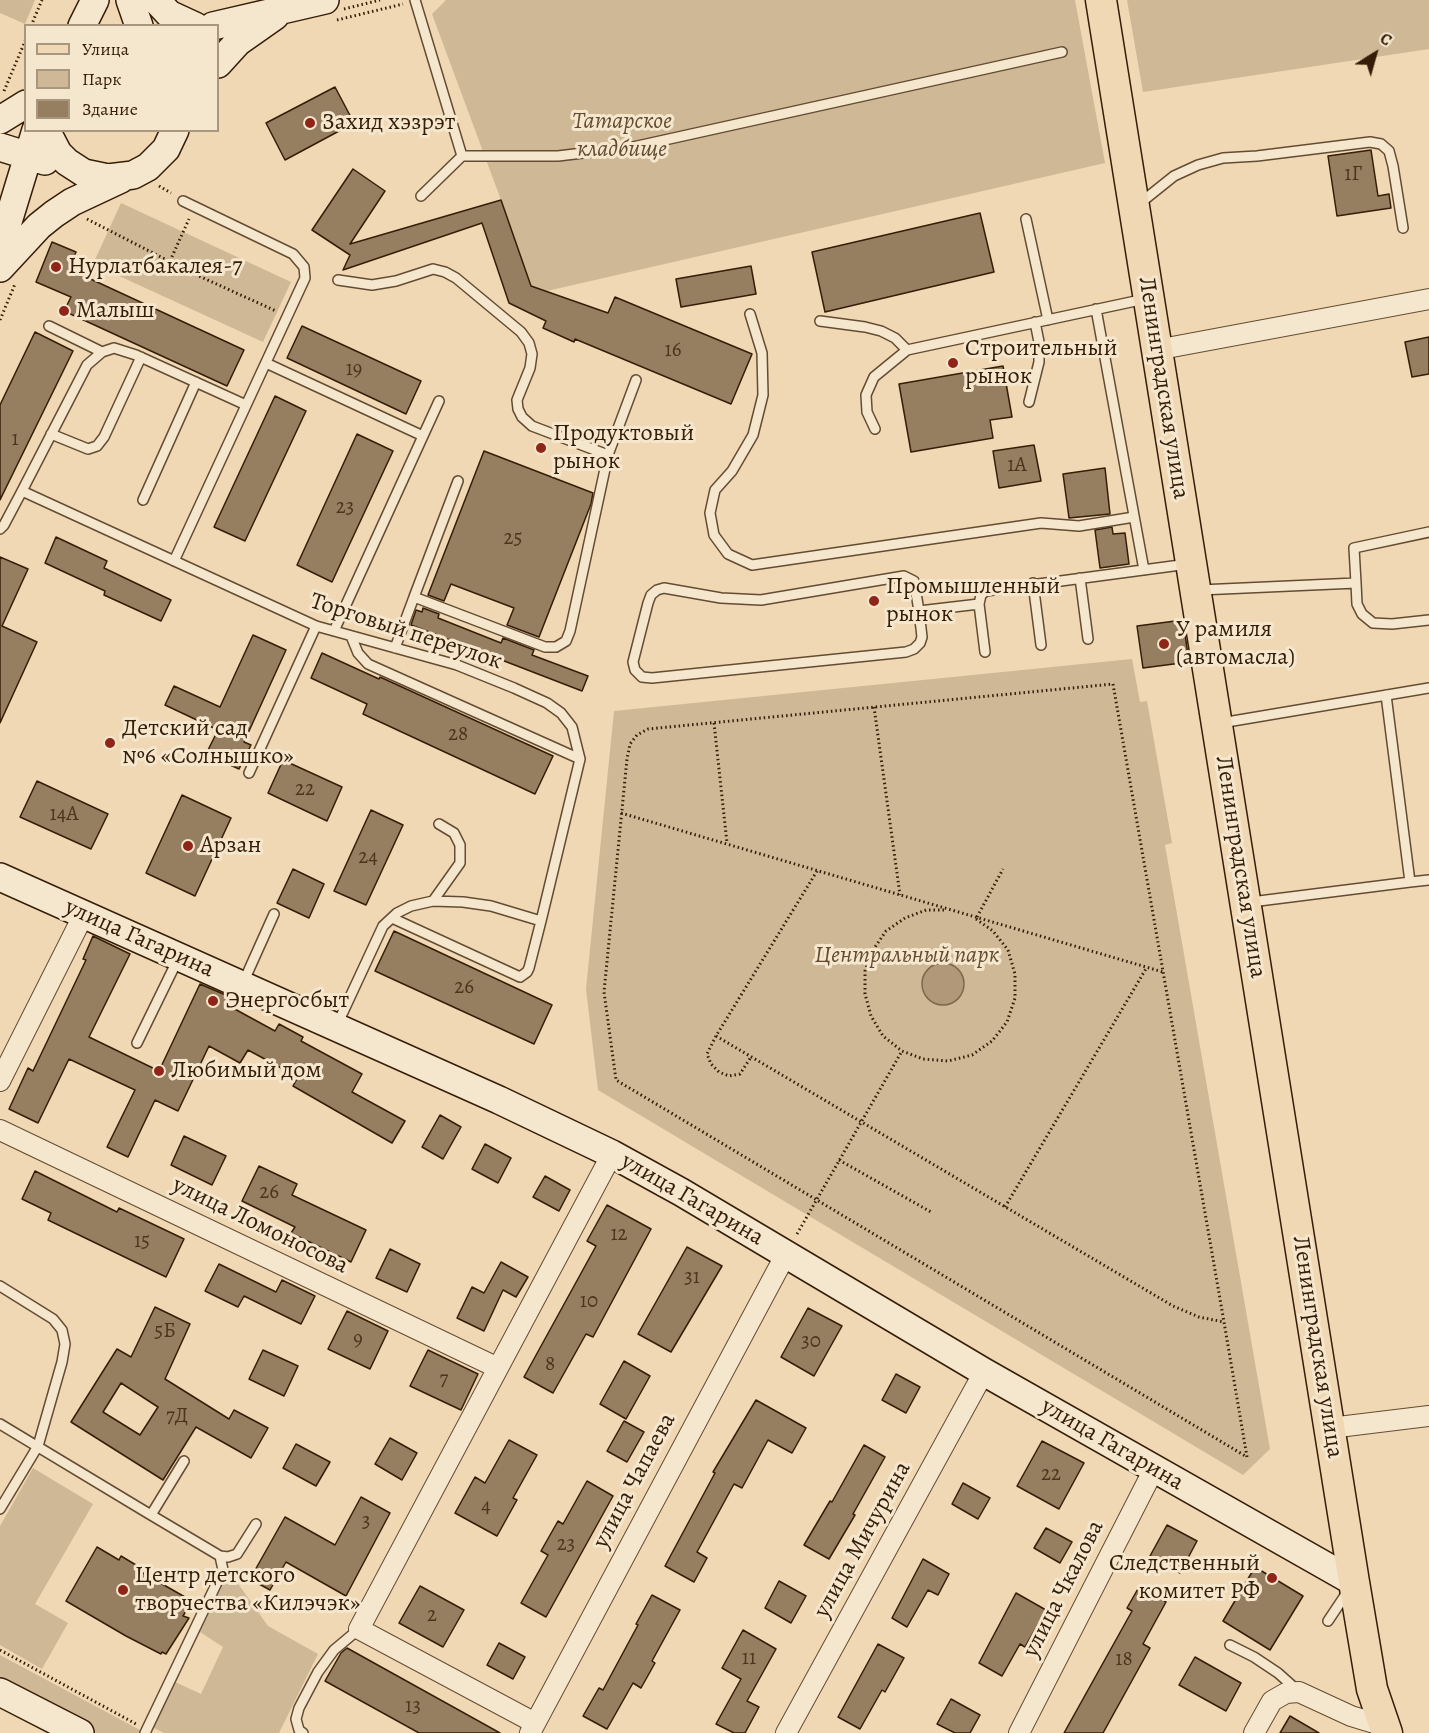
<!DOCTYPE html>
<html>
<head>
<meta charset="utf-8">
<style>
	body { margin:0 }
	#map { position:relative; width:1429px; height:1733px; overflow:hidden; background:#efd8b3; font-family:Alegreya,serif }
	canvas { display:block }
	.legend { position:absolute; left:24px; top:24px; width:195px; height:108px; box-sizing:border-box; background:#f5e6ce; border:2px solid #a8967e; margin:0; padding:8px 10px; list-style:none; font-size:18px; color:#351d07 }
	.legend li { display:flex; align-items:center; gap:12px; height:30px }
	.legend b { width:30px; border:2px solid #a8967e }
	.north { position:absolute; left:1345px; top:24px; width:60px; height:60px; -webkit-text-stroke:4px #f5e6ce; paint-order:stroke; rotate:37deg; font-size:16px; font-weight:700; line-height:24px; text-align:center; color:#351d07 }
	.north::after { content:''; display:block; margin:auto; width:21px; height:27px; background:#351d07; clip-path:polygon(50% 0,100% 100%,50% 72%,0 100%) }
</style>
</head>
<body>
<div id="map">
<canvas width="1429" height="1733"></canvas>
<ul class="legend">
<li><b style="height:8px;background:#efd8b3"></b>Улица</li>
<li><b style="height:16px;background:#cfb896"></b>Парк</li>
<li><b style="height:16px;background:#967e60"></b>Здание</li>
</ul>
<div class="north">С</div>
</div>
<script>
const ctx = document.querySelector('canvas').getContext('2d');
ctx.lineJoin = 'round';
function fillPath(path, color) { ctx.fillStyle = color; ctx.fill(path, 'evenodd'); }
const toPath = rows => new Path2D(rows.map(r => 'M' + r).join(''));
function strokePath(path, color, width, dash) { ctx.strokeStyle = color; ctx.lineWidth = width; ctx.lineCap = dash ? 'butt' : 'round'; ctx.setLineDash(dash || []); ctx.stroke(path); }
function drawText(font, color, halo, rows, align = 'center') {
  ctx.font = font + ' Alegreya,serif'; ctx.lineWidth = 6; ctx.setLineDash([]); ctx.textBaseline = 'middle'; ctx.strokeStyle = halo; ctx.fillStyle = color; for (const [text, x, y, turn = 0] of rows) {
    ctx.save(); ctx.translate(x, y); ctx.rotate((+turn || 0) * Math.PI / 180); ctx.textAlign = isNaN(turn) ? turn : align; if (halo) ctx.strokeText(text, 0, 0); ctx.fillText(text, 0, 0); ctx.restore();
  }
}
fillPath(toPath([
	[0,0,35,0,25,24,0,13],
	[446,0,1075,0,1105,163,547,291,531,286,501,200,432,14],
	[1127,0,1429,0,1429,49,1143,92],
	[121,203,291,282,263,342,93,264],
	[1132,659,1140,702,1147,701,1172,843,1165,845,1270,1449,1243,1475,598,1090,586,989,614,711],
	[33,1468,93,1504,35,1604,68,1623,42,1669,0,1645,0,1526],
	[229,1571,268,1626,318,1654,279,1733,164,1733,152,1727,175,1682,201,1694,223,1647,200,1632],
	[0,1655,140,1730,139,1733,96,1733,0,1684]
]), '#cfb896');
const water = toPath([
	'922 984a21 21 0 1 1 42 0a21 21 0 1 1-42 0Z'
]);
fillPath(water, '#b09879');
strokePath(water, '#7f674b', 1.5);
const building = toPath([
	[335,87,354,123,285,160,266,123,335,87],
	[1371,150,1378,196,1389,194,1391,208,1337,216,1328,156,1371,150],
	[353,169,385,191,350,244,501,200,531,286,608,313,615,297,752,354,731,404,575,339,574,342,543,328,546,321,509,303,482,223,343,270,350,255,312,230,353,169],
	[980,213,994,272,825,312,812,252,980,213],
	[52,242,76,252,69,269,244,350,227,386,64,311,71,297,36,282,52,242],
	[751,266,756,294,681,307,676,279,751,266],
	[302,326,421,381,406,414,287,358,302,326],
	[35,332,73,351,0,500,0,405,35,332],
	[1429,337,1429,374,1412,377,1405,342,1429,337],
	[1003,366,1012,417,990,420,993,438,911,452,899,384,1003,366],
	[275,396,306,411,245,541,214,527,275,396],
	[357,434,393,451,332,582,297,565,357,434],
	[1034,445,1041,481,999,488,993,451,1034,445],
	[484,451,593,493,591,504,539,637,507,625,514,608,451,584,444,601,428,595,484,451],
	[1105,468,1110,514,1069,518,1063,474,1105,468],
	[1112,527,1113,534,1125,533,1129,564,1100,568,1095,530,1112,527],
	[56,537,107,561,104,568,171,600,161,621,104,595,105,591,45,563,56,537],
	[0,557,28,569,2,626,37,642,0,723,0,557],
	[423,608,439,614,438,618,501,643,503,638,534,650,532,655,588,676,582,691,411,625,416,610,422,612,423,608],
	[1183,620,1189,662,1143,668,1137,626,1183,620],
	[253,635,286,650,244,742,251,745,239,769,206,754,218,730,165,705,174,686,220,707,253,635],
	[322,653,379,679,380,677,553,756,535,794,363,714,367,704,311,678,322,653],
	[283,760,342,787,327,821,268,793,283,760],
	[37,781,108,814,91,849,20,817,37,781],
	[182,795,231,818,195,896,146,873,182,795],
	[371,810,403,825,366,905,334,891,371,810],
	[293,869,324,884,309,918,277,903,293,869],
	[394,931,552,1005,534,1044,375,971,394,931],
	[93,936,130,954,89,1037,159,1071,200,984,235,999,231,1007,275,1031,279,1024,303,1037,301,1041,362,1074,352,1092,405,1121,392,1143,293,1086,298,1077,248,1050,240,1063,209,1046,178,1111,155,1100,128,1157,107,1147,135,1090,69,1059,38,1123,9,1109,28,1068,33,1071,86,960,83,959,93,936],
	[440,1115,461,1127,443,1159,422,1147,440,1115],
	[184,1136,226,1156,212,1185,171,1165,184,1136],
	[485,1144,511,1158,498,1183,472,1169,485,1144],
	[259,1166,297,1184,292,1195,366,1230,351,1262,291,1233,295,1227,242,1201,259,1166],
	[35,1171,117,1212,119,1208,184,1239,166,1277,48,1220,51,1213,22,1199,35,1171],
	[545,1176,570,1190,559,1211,533,1197,545,1176],
	[607,1205,651,1229,593,1337,586,1334,553,1393,524,1377,596,1246,587,1241,607,1205],
	[687,1247,722,1266,671,1352,638,1334,687,1247],
	[390,1249,420,1264,407,1292,376,1278,390,1249],
	[501,1262,528,1277,516,1297,503,1290,484,1331,457,1318,472,1287,484,1293,501,1262],
	[219,1264,276,1292,282,1280,315,1296,301,1324,244,1296,238,1307,205,1291,219,1264],
	[155,1307,190,1324,165,1379,229,1419,234,1410,268,1428,251,1458,196,1427,163,1480,71,1422,117,1349,131,1357,155,1307],
	[121,1383,158,1407,140,1435,103,1412,121,1383],
	[808,1308,842,1326,814,1376,781,1357,808,1308],
	[347,1311,388,1331,370,1369,328,1349,347,1311],
	[263,1350,298,1366,284,1396,249,1379,263,1350],
	[428,1350,478,1374,461,1410,410,1386,428,1350],
	[624,1361,650,1376,626,1419,600,1404,624,1361],
	[896,1374,920,1387,906,1413,882,1400,896,1374],
	[756,1400,806,1428,792,1453,768,1440,742,1488,734,1484,697,1552,707,1558,694,1582,665,1566,715,1473,713,1472,756,1400],
	[624,1421,644,1432,627,1462,607,1451,624,1421],
	[390,1438,417,1453,402,1480,375,1464,390,1438],
	[509,1440,537,1455,513,1498,517,1500,497,1536,455,1513,475,1477,485,1483,509,1440],
	[1042,1441,1084,1463,1059,1509,1017,1486,1042,1441],
	[296,1444,330,1462,316,1486,283,1468,296,1444],
	[864,1445,885,1457,853,1514,855,1515,829,1559,804,1545,830,1501,832,1502,864,1445],
	[587,1481,613,1496,546,1617,521,1603,548,1555,541,1551,558,1521,563,1524,587,1481],
	[963,1483,990,1498,978,1519,952,1504,963,1483],
	[361,1497,390,1513,346,1596,286,1562,270,1590,250,1579,285,1517,335,1545,361,1497],
	[1167,1525,1197,1541,1180,1573,1150,1556,1167,1525],
	[1046,1528,1072,1542,1060,1563,1034,1548,1046,1528],
	[97,1547,119,1560,121,1556,136,1565,134,1568,192,1601,183,1616,189,1618,166,1654,162,1652,161,1654,126,1636,66,1601,97,1547],
	[923,1559,949,1574,938,1595,928,1590,907,1627,892,1618,923,1559],
	[1255,1567,1303,1596,1270,1650,1223,1621,1255,1567],
	[779,1581,806,1596,791,1623,765,1608,779,1581],
	[420,1586,464,1610,443,1647,399,1623,420,1586],
	[1139,1587,1166,1602,1143,1644,1150,1648,1103,1733,1064,1733,1132,1611,1127,1608,1139,1587],
	[1016,1593,1046,1610,1025,1647,1020,1644,1002,1676,979,1663,1016,1593],
	[652,1595,680,1610,652,1661,655,1663,641,1688,633,1683,607,1729,583,1716,599,1688,603,1690,638,1625,636,1624,652,1595],
	[743,1630,776,1649,747,1701,759,1707,745,1733,734,1733,716,1724,741,1679,722,1668,743,1630],
	[499,1643,525,1657,513,1679,487,1665,499,1643],
	[878,1644,904,1658,885,1692,882,1690,860,1729,838,1717,878,1644],
	[347,1648,500,1733,419,1733,325,1681,341,1653,347,1648],
	[1195,1657,1241,1683,1226,1711,1179,1685,1195,1657],
	[951,1699,980,1715,970,1733,955,1733,937,1724,951,1699],
	[1290,1716,1319,1733,1280,1733,1290,1716]
]);
fillPath(building, '#967e60');
strokePath(building, '#351d07', 1.5);
const lane = toPath([
	[415,0,462,156,421,196],
	[462,156,558,156,633,147,1062,52],
	[1139,204,1174,176,1198,165,1223,158,1257,156,1370,142,1381,144,1389,151,1393,166,1403,228],
	[1026,219,1048,320],
	[338,280,372,285,396,281,433,269,445,272,456,278,521,332,529,343,532,354,530,368,517,400,518,409,522,417,532,426,608,455,636,380],
	[1096,309,1144,570],
	[750,314,762,353,763,395,753,435,732,471,715,490,710,513,714,535,728,554,752,565,1041,523,1079,526,1134,517],
	[820,321,865,327,881,331,895,338,907,350],
	[49,326,102,352],
	[266,363,423,436,334,631],
	[1029,402,1039,362,1039,342,1035,322],
	[875,429,867,412,866,395,874,377,907,350,1145,299],
	[51,434,88,449,97,446,104,437,141,357],
	[423,436,439,401],
	[22,491,87,365,102,352,114,348,136,355,246,405],
	[143,500,196,382],
	[0,529,4,525,22,491,316,626,457,665,514,688,547,703,561,713,572,727,580,759,541,921,491,906,463,902,433,901,411,906,397,913,383,926,337,1025],
	[174,561,305,278,304,267,293,254,183,201],
	[1080,578,1088,639],
	[1033,583,1041,645],
	[1356,583,1357,604,1362,614,1373,623,1392,624,1429,620],
	[1200,590,1356,583,1354,548,1429,532],
	[414,597,458,481],
	[919,611,914,581,904,576,761,600,721,598,664,588,657,590,651,595,648,603,633,662,635,670,642,677,652,678,906,652,914,649,920,643,922,637,919,611,979,604],
	[351,636,358,653,368,664,580,759],
	[395,648,414,597,545,647,556,647,566,641,570,631,608,455],
	[985,652,979,604,981,595,986,591,1188,564],
	[1221,723,1429,688],
	[249,773,316,626],
	[1410,882,1429,880],
	[433,901,460,863,460,845,454,833,439,824],
	[1251,902,1410,882,1386,695],
	[392,918,520,977,527,972,529,968,541,921],
	[243,983,274,914],
	[137,1043,178,959],
	[0,1286,53,1319,62,1330,65,1344,62,1362,38,1446,0,1509],
	[0,1424,151,1515,184,1461],
	[151,1515,220,1556,228,1557,237,1554,256,1524],
	[1328,1621,1348,1591],
	[1230,1645,1254,1657,1278,1673,1297,1690],
	[145,1733,223,1570,220,1556],
	[303,1733,299,1730,296,1719,299,1708,318,1672,334,1650,359,1629]
]);
const street = toPath([
	[1156,350,1429,299],
	[0,1081,84,914],
	[0,1130,498,1368],
	[1330,1428,1429,1416],
	[535,1723,359,1629,612,1154],
	[530,1733,786,1254],
	[786,1733,984,1372],
	[1019,1733,1154,1469],
	[1254,1733,1272,1701,1286,1693,1299,1692,1351,1716,1384,1726]
]);
const secondary = toPath([
	[130,0,139,26],
	[156,0,169,14,195,26],
	[82,26,95,0],
	[213,26,325,0],
	[218,64,238,42,275,16],
	[0,120,26,104],
	[46,130,58,153,67,162,84,173,108,178,133,175,148,167,166,149,175,130],
	[0,147,45,161],
	[0,248,36,130],
	[0,268,39,226,54,214,72,202,121,179],
	[0,877,499,1100,612,1154,681,1192,984,1372,1354,1582],
	[0,1692,80,1733]
]);
const primary = toPath([
	[1101,0,1354,1582,1372,1689,1387,1733]
]);
strokePath(lane, '#644c32', 12);
strokePath(street, '#644c32', 22);
strokePath(secondary, '#351d07', 30);
strokePath(primary, '#351d07', 33);
strokePath(toPath([
	[344,9,380,0],
	[337,20,403,4],
	[31,26,42,0],
	[4,91,26,39],
	[159,186,171,193],
	[87,219,190,272,276,311],
	[170,261,189,219],
	[0,320,15,284],
	[1113,684,1224,1322,1247,1457,616,1080,604,992,627,759,630,744,637,735,648,729,1113,684],
	[874,707,900,895],
	[714,723,727,843],
	[621,813,1163,972],
	[817,871,716,1036,1173,1306,1199,1317,1224,1322],
	[944,910,926,910,905,918,886,931,873,950,865,971,865,994,871,1016,883,1036,902,1051,923,1059,948,1061,972,1055,992,1041,1007,1022,1015,998,1015,974,1008,950,993,931,976,919],
	[977,917,1003,869],
	[716,1036,707,1054,711,1064,719,1072,729,1076,740,1074,751,1057],
	[839,1160,931,1212],
	[1005,1207,1147,967],
	[797,1234,902,1051],
	[0,1650,136,1724]
]), '#351d07', 3, [1.5, 3]);
strokePath(lane, '#f5e6ce', 9);
strokePath(street, '#f5e6ce', 20);
strokePath(secondary, '#f5e6ce', 27);
strokePath(primary, '#efd8b3', 30);
for (const [x, y, r, color] of [
	[310,123,6,"#8f2418"],
	[56,267,6,"#8f2418"],
	[64,311,6,"#8f2418"],
	[953,363,6,"#8f2418"],
	[541,448,6,"#8f2418"],
	[874,601,6,"#8f2418"],
	[1164,644,6,"#8f2418"],
	[110,743,6,"#8f2418"],
	[188,846,6,"#8f2418"],
	[213,1001,6,"#8f2418"],
	[159,1071,6,"#8f2418"],
	[1272,1578,6,"#8f2418"],
	[123,1590,6,"#8f2418"]
]) { const dot = new Path2D(); dot.arc(x, y, r, 0, 2 * Math.PI); ctx.fillStyle = color; ctx.fill(dot); strokePath(dot, '#f5e6ce', 2); }
drawText('21px', '#4d351d', null, [
	["1Г",1353,175],
	["16",673,351],
	["19",354,370],
	["1",15,440],
	["1А",1017,466],
	["23",345,508],
	["25",513,539],
	["28",458,735],
	["22",305,790],
	["14А",64,815],
	["24",368,858],
	["26",464,988],
	["26",269,1193],
	["12",619,1235],
	["15",142,1242],
	["31",692,1278],
	["10",589,1302],
	["5Б",165,1332],
	["9",358,1340],
	["30",811,1342],
	["8",550,1365],
	["7",444,1380],
	["7Д",177,1417],
	["22",1051,1475],
	["4",486,1507],
	["3",366,1522],
	["23",566,1545],
	["2",432,1616],
	["11",749,1659],
	["18",1124,1660],
	["13",413,1707]
]);
drawText('italic 24px', '#634c32', '#f5e6ce', [
	["Татарское",622,122],
	["кладбище",622,150],
	["Центральный парк",907,956]
]);
drawText('24px', '#351d07', '#f5e6ce', [
	["Захид хэзрэт",322,123],
	["Нурлатбакалея-7",68,267],
	["Малыш",76,311],
	["Строительный",965,349],
	["рынок",965,377],
	["Продуктовый",553,434],
	["рынок",553,462],
	["Промышленный",886,587],
	["рынок",886,615],
	["У рамиля",1176,630],
	["(автомасла)",1176,658],
	["Детский сад",122,729],
	["№6 «Солнышко»",122,757],
	["Арзан",200,846],
	["Энергосбыт",225,1001],
	["Любимый дом",171,1071],
	["Следственный",1260,1564,"right"],
	["комитет РФ",1260,1592,"right"],
	["Центр детского",135,1576],
	["творчества «Килэчэк»",135,1604]
], 'left');
drawText('24px', '#351d07', '#f5e6ce', [
	["Ленинградская улица",1163,388,81],
	["Торговый переулок",406,632,18],
	["Ленинградская улица",1240,867,81],
	["улица Гагарина",139,939,24],
	["улица Гагарина",692,1200,30],
	["улица Ломоносова",260,1226,26],
	["Ленинградская улица",1317,1347,81],
	["улица Гагарина",1112,1445,30],
	["улица Чапаева",635,1481,-62],
	["улица Мичурина",863,1540,-61],
	["улица Чкалова",1064,1589,-63]
]);
</script>
</body>
</html>
